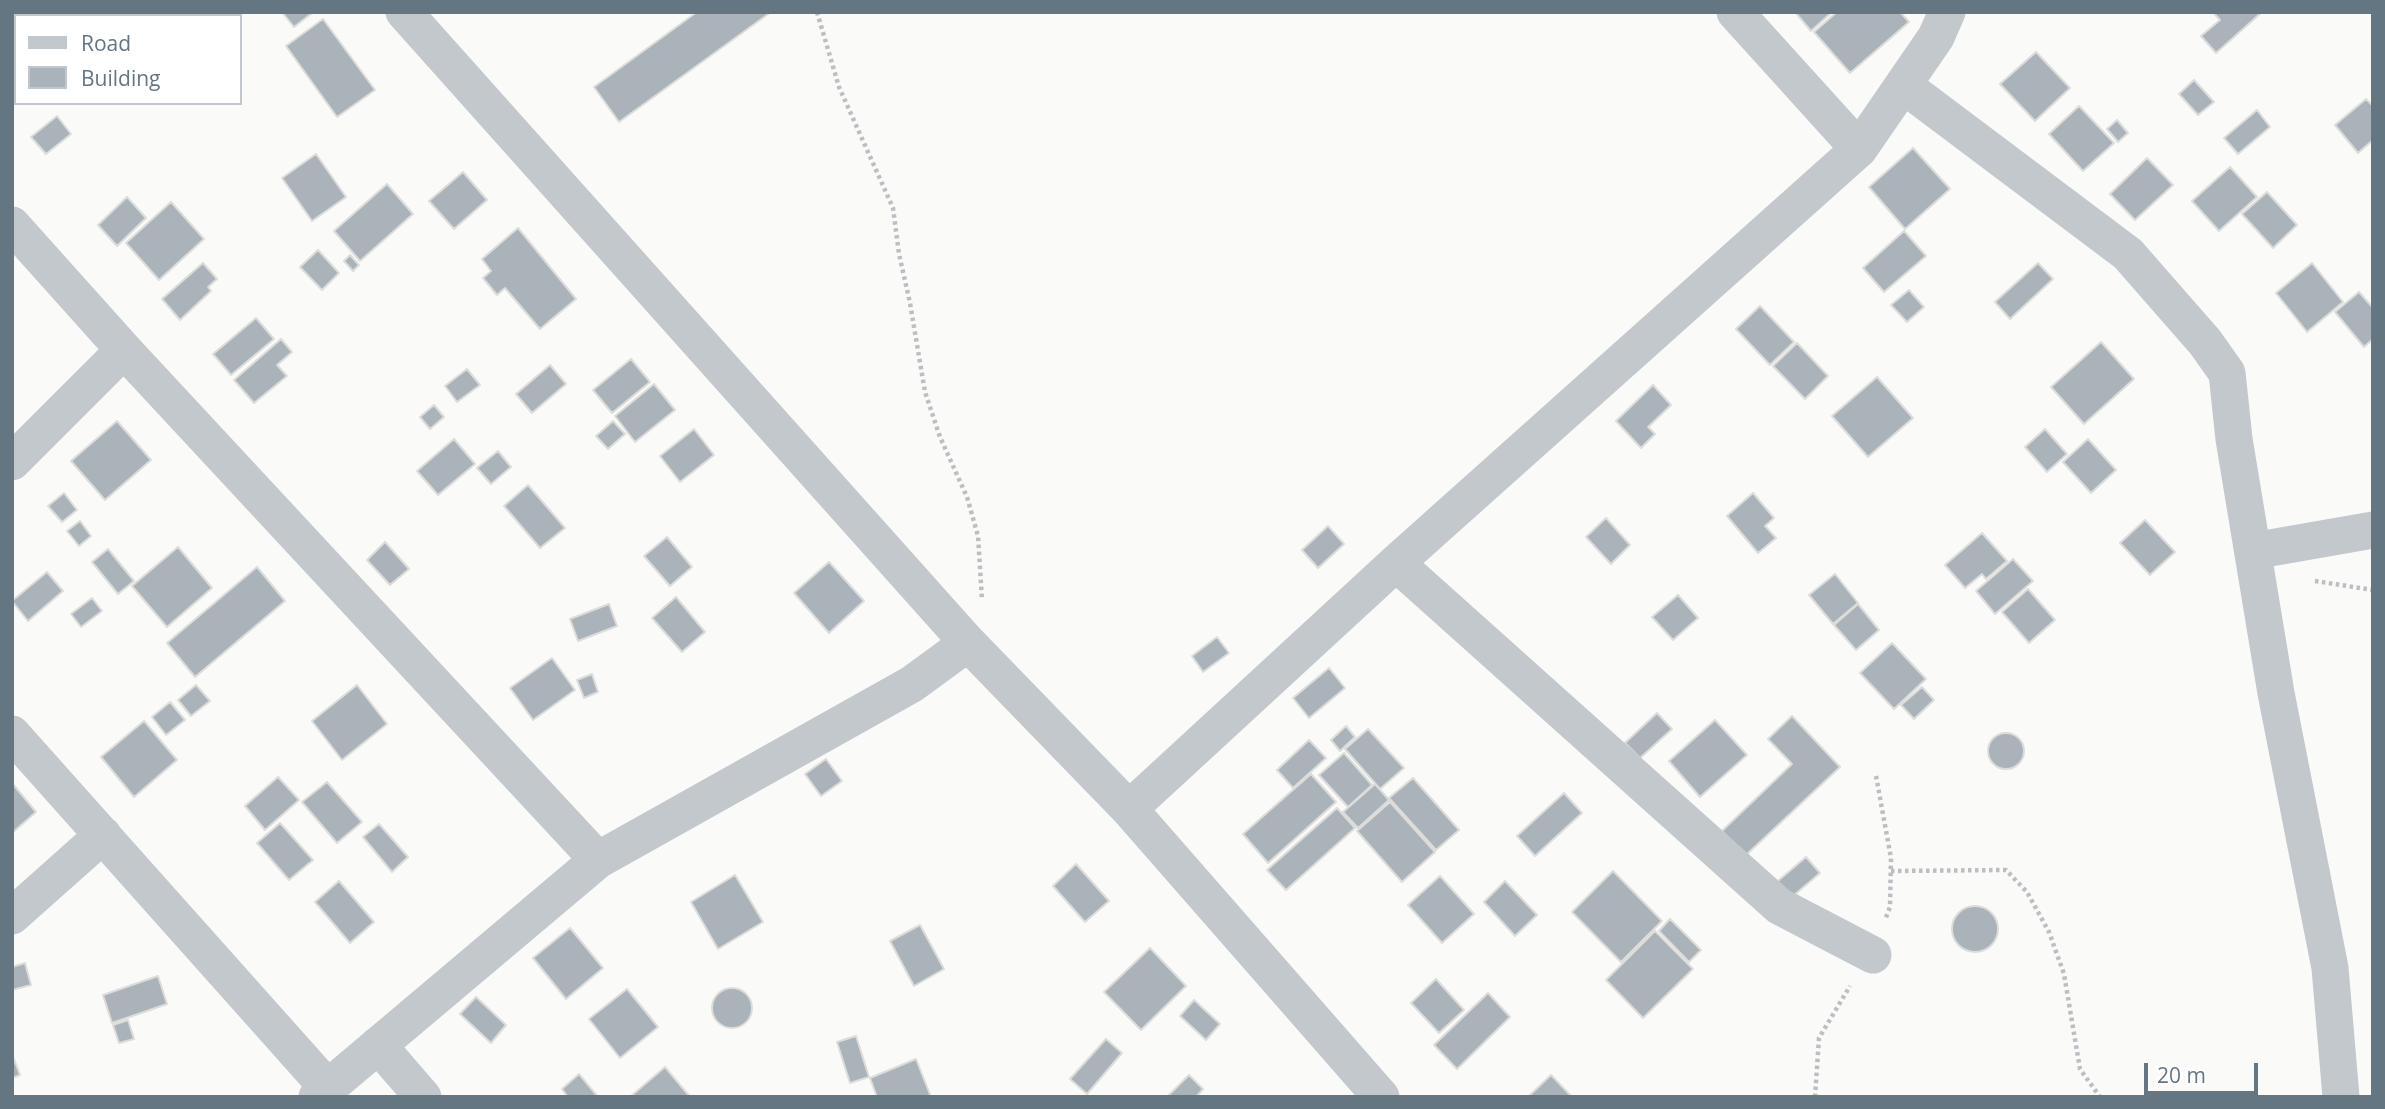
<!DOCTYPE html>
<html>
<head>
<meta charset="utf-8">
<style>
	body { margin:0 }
	#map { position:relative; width:2385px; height:1109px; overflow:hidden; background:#fafaf8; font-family:"Open Sans",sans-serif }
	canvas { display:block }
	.frame { position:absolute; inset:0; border:14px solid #657683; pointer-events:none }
	.legend { position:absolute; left:14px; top:14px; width:228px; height:91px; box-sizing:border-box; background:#fff; border:2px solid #c1c8cd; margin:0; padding:9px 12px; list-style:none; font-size:21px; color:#657683 }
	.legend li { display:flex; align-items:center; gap:14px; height:35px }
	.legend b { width:35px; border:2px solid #c1c8cd }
	.scale { position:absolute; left:2144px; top:1063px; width:114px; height:32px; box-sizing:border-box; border:4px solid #657683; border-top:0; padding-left:9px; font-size:21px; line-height:24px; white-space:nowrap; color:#657683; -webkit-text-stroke:5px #fff; paint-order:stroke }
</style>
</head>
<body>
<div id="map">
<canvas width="2385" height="1109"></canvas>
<div class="frame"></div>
<ul class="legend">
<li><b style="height:9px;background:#c3c8cc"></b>Road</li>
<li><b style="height:19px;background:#aab3b9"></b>Building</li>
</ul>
<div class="scale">20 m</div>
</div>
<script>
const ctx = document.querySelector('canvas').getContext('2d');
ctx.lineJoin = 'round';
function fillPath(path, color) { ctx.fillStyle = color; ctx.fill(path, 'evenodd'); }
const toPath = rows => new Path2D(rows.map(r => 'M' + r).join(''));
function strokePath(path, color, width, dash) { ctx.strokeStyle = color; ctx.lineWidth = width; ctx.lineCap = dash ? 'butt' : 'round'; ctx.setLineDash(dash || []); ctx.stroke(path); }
const building = toPath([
	[74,12,103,12,106,15,77,16,74,12],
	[282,12,311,12,312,13,294,27,282,12],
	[697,12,771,12,619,122,594,87,697,12],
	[1795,12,1832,12,1811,31,1795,12],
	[1837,12,1900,12,1909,22,1850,73,1814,32,1837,12],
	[2213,12,2262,12,2216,53,2201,36,2220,20,2213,12],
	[323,19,375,90,337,117,286,46,323,19],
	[2036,52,2070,88,2035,121,2000,84,2036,52],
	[2194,80,2214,102,2198,115,2179,94,2194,80],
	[2366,99,2373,106,2373,140,2358,153,2335,125,2366,99],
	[2079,106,2114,143,2083,171,2049,134,2079,106],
	[2257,110,2270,127,2238,154,2224,138,2257,110],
	[57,116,71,134,46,154,31,137,57,116],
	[2117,120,2128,133,2118,142,2107,129,2117,120],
	[1913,148,1950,189,1905,229,1869,187,1913,148],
	[316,154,346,197,312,221,282,178,316,154],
	[2147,158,2173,185,2135,220,2110,194,2147,158],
	[2230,167,2257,197,2219,231,2192,201,2230,167],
	[463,172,487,200,454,229,429,201,463,172],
	[387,184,413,214,360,261,334,231,387,184],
	[2267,192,2297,225,2273,248,2242,214,2267,192],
	[127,197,146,218,117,246,98,225,127,197],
	[171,202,204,239,159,280,126,243,171,202],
	[518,228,576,299,540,329,505,288,497,295,483,278,491,271,482,259,518,228],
	[1904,231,1926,256,1884,292,1863,268,1904,231],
	[318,250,339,273,322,290,300,267,318,250],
	[350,255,359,265,353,271,344,261,350,255],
	[203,263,217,279,208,287,211,291,180,320,162,299,203,263],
	[2038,263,2053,279,2010,319,1995,302,2038,263],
	[2312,263,2343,302,2307,332,2276,293,2312,263],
	[1909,290,1924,307,1907,322,1891,305,1909,290],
	[2359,292,2373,308,2373,339,2364,347,2335,312,2359,292],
	[1760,306,1794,342,1770,365,1736,329,1760,306],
	[256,318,274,339,231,375,213,354,256,318],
	[281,339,292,352,277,365,287,376,254,403,234,380,281,339],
	[2101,342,2134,379,2084,424,2051,387,2101,342],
	[1797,343,1828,376,1805,399,1773,366,1797,343],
	[631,359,650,382,612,413,593,390,631,359],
	[550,365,566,384,532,413,516,394,550,365],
	[467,369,480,385,457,402,445,386,467,369],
	[1877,377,1913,418,1868,457,1832,416,1877,377],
	[654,384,675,410,635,442,615,416,654,384],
	[1653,385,1671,405,1648,427,1655,434,1641,448,1616,421,1653,385],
	[434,405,444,417,430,429,420,417,434,405],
	[117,421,151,460,105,500,71,461,117,421],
	[613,421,625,434,608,449,596,436,613,421],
	[694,429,714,455,680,482,660,456,694,429],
	[2045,429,2067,454,2047,472,2025,447,2045,429],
	[454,439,475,464,438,495,417,471,454,439],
	[2088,439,2116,470,2091,493,2063,462,2088,439],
	[498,451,511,467,491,484,477,468,498,451],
	[528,485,565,528,540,548,504,506,528,485],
	[64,493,77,510,62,522,48,506,64,493],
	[1753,493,1774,518,1765,526,1776,538,1758,553,1727,516,1753,493],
	[1606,518,1630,545,1611,564,1586,537,1606,518],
	[2145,520,2175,552,2150,575,2120,543,2145,520],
	[80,521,91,536,79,546,67,531,80,521],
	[1328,526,1344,544,1318,568,1302,550,1328,526],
	[1982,533,2007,561,1986,579,1982,574,1965,588,1945,565,1982,533],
	[667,537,692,567,670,586,644,556,667,537],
	[385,542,409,569,390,585,367,560,385,542],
	[178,547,212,588,167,627,132,586,178,547],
	[108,549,134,581,118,594,92,562,108,549],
	[2013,559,2033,581,1995,614,1976,591,2013,559],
	[829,562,864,601,829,633,794,593,829,562],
	[257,567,285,601,195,677,167,643,257,567],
	[47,572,63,591,28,621,12,601,47,572],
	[1835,574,1858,603,1833,624,1809,595,1835,574],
	[2028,589,2055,620,2029,643,2002,612,2028,589],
	[1678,595,1698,618,1673,640,1652,617,1678,595],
	[676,597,705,632,682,652,652,618,676,597],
	[92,598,102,611,81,627,71,614,92,598],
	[609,604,617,626,578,641,570,619,609,604],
	[1858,604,1879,630,1856,650,1834,625,1858,604],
	[1217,637,1229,653,1203,672,1192,656,1217,637],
	[1892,643,1926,679,1894,709,1860,673,1892,643],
	[552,658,575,690,533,720,510,688,552,658],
	[1329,668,1345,688,1309,718,1293,698,1329,668],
	[592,674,598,692,584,698,577,680,592,674],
	[196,685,210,701,191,716,178,700,196,685],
	[357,685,387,724,342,760,312,721,357,685],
	[1922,687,1934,700,1914,719,1901,705,1922,687],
	[170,702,185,720,166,735,152,717,170,702],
	[1657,713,1672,729,1640,758,1625,743,1657,713],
	[1792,716,1840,767,1745,856,1722,831,1792,764,1768,739,1792,716],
	[1715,720,1747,755,1700,797,1669,761,1715,720],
	[144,721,177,760,134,797,101,757,144,721],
	[1346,726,1355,737,1340,751,1331,740,1346,726],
	[1368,729,1404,768,1380,789,1345,749,1368,729],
	'1988 751a18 18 0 1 1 36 0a18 18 0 1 1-36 0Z',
	[1309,740,1326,758,1293,788,1277,770,1309,740],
	[1344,753,1372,785,1348,807,1319,775,1344,753],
	[826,759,842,781,821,796,805,774,826,759],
	[1311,774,1336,802,1268,863,1243,834,1311,774],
	[278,777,299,800,265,830,245,806,278,777],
	[1413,778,1459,830,1436,850,1389,798,1413,778],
	[327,782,362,822,337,843,302,802,327,782],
	[12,783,36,812,12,833,12,783],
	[1375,784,1389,800,1358,828,1343,812,1375,784],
	[1564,793,1582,813,1535,856,1517,836,1564,793],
	[1390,802,1435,852,1402,882,1357,831,1390,802],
	[1337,808,1355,828,1286,890,1267,870,1337,808],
	[280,823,313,860,289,880,257,843,280,823],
	[379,824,408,857,392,872,363,837,379,824],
	[1806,857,1820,873,1786,902,1772,886,1806,857],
	[1076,864,1109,901,1085,922,1053,886,1076,864],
	[1613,871,1662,921,1621,962,1572,912,1613,871],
	[735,875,763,922,718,949,691,902,735,875],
	[1440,876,1474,914,1442,943,1408,905,1440,876],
	[339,881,374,922,350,943,315,902,339,881],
	[1505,881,1537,915,1515,936,1484,902,1505,881],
	'1952 929a23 23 0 1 1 46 0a23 23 0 1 1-46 0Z',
	[1670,919,1701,950,1689,962,1659,931,1670,919],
	[920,925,944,969,914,986,890,941,920,925],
	[570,928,603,968,566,999,533,958,570,928],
	[1655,931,1693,969,1643,1018,1606,980,1655,931],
	[1150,948,1186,986,1141,1030,1104,992,1150,948],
	[25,963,31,985,12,990,12,967,25,963],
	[158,976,167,1004,112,1023,103,995,158,976],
	[1436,979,1464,1010,1439,1033,1411,1003,1436,979],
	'712 1008a20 20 0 1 1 40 0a20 20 0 1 1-40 0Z',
	[627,989,658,1027,620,1058,589,1019,627,989],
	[1488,993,1510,1017,1457,1069,1434,1045,1488,993],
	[476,997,506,1025,491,1043,460,1014,476,997],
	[1194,1000,1220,1024,1206,1040,1180,1016,1194,1000],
	[128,1020,134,1039,119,1043,113,1025,128,1020],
	[856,1036,869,1077,850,1083,837,1042,856,1036],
	[1106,1039,1122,1053,1087,1094,1070,1079,1106,1039],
	[12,1054,20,1075,12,1078,12,1054],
	[916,1059,931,1097,877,1097,870,1078,916,1059],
	[665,1067,690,1097,630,1097,665,1067],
	[579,1074,598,1097,568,1097,562,1089,579,1074],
	[1189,1075,1203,1089,1196,1097,1167,1097,1189,1075],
	[1551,1075,1572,1097,1528,1097,1551,1075]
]);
fillPath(building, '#aab3b9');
strokePath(building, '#dcdcda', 2);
strokePath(toPath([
	[817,12,839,87,893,208,899,254,910,303,925,392,940,437,967,497,978,536,982,600],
	[2315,581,2373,590],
	[1876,776,1891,858,1890,907,1885,920],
	[1891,871,2006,870,2027,892,2049,932,2064,974,2080,1069,2100,1097],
	[1815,1097,1819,1038,1850,986]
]), '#bbbfc2', 4.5, [3.5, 3.5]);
strokePath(toPath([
	[404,12,968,643,1129,809,1381,1097],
	[1735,12,1859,149],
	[1903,85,2128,254,2205,342,2227,373,2234,439,2276,693,2330,968,2341,1097],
	[12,225,124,350,598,860],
	[12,462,124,350],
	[2253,551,2373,530],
	[1396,563,1779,906,1873,955],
	[12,734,327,1087],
	[1129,809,1396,563,1859,149,1936,37,1947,12],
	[12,916,103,835],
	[378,1045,423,1097],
	[317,1097,598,860,912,684,968,643]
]), '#c3c8cc', 37);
</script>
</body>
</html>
